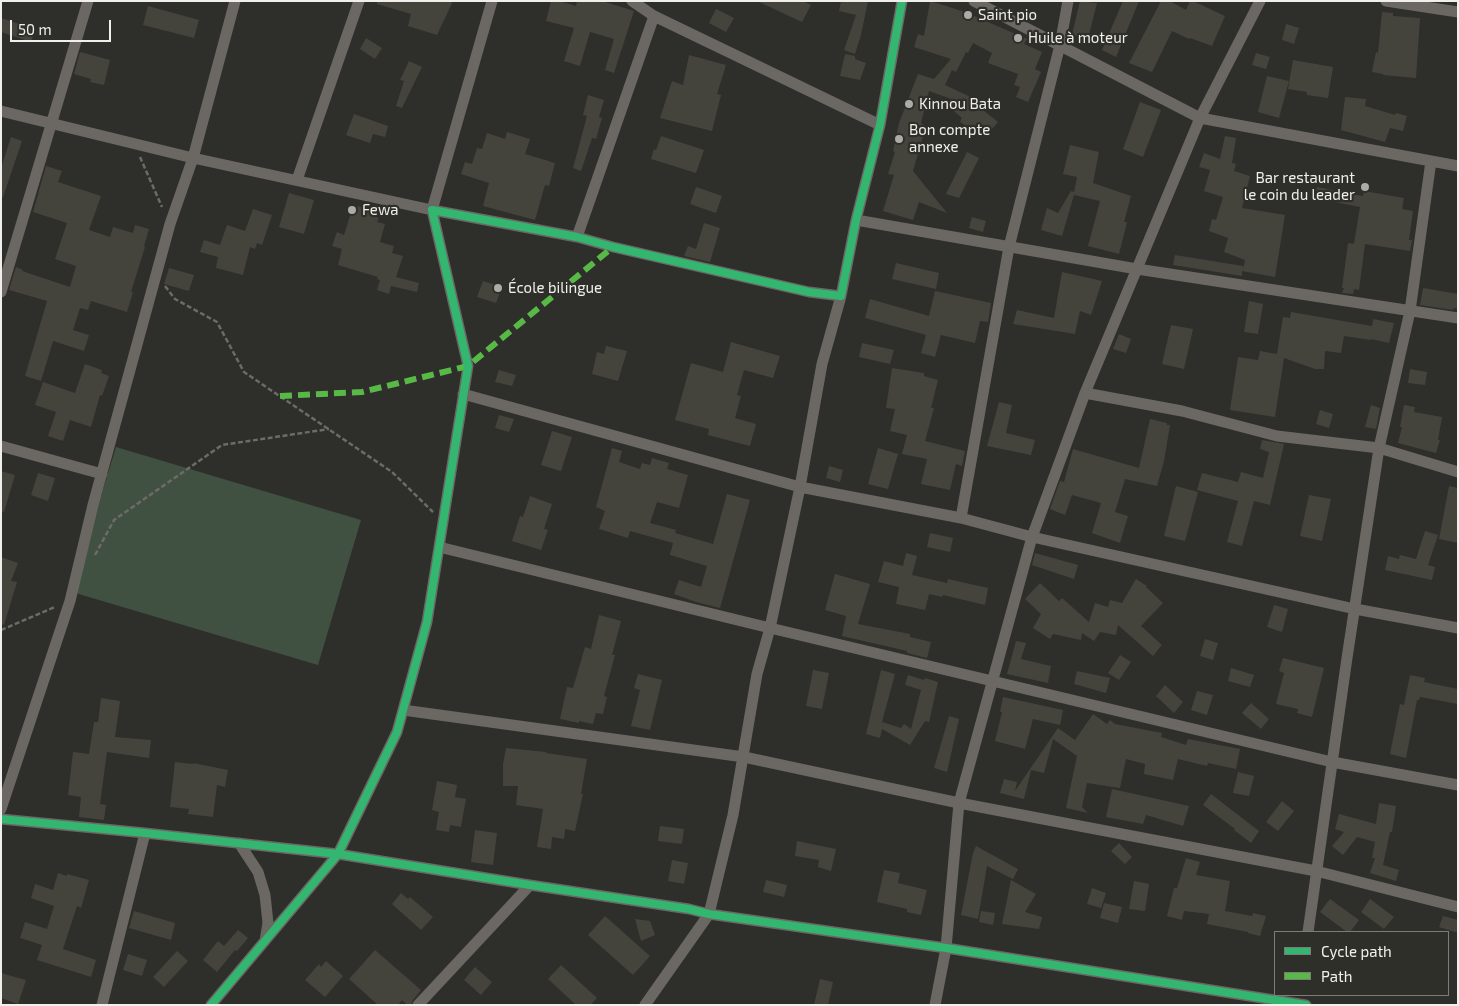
<!DOCTYPE html>
<html>
<head>
<meta charset="utf-8">
<style>
	body { margin:0 }
	#map { position:relative; width:1459px; height:1006px; overflow:hidden; background:#2e2e2b; font-family:"Exo 2",sans-serif }
	canvas { display:block }
	.frame { position:absolute; inset:0; border:2px solid #f0efec; pointer-events:none }
	.legend { position:absolute; left:1274px; top:931px; width:175px; height:65px; box-sizing:border-box; background:#2f2f2a; border:1px solid #7c7c78; margin:0; padding:6px 9px; list-style:none; font-size:15px; color:#f0efec }
	.legend li { display:flex; align-items:center; gap:10px; height:25px }
	.legend b { width:25px; border:1px solid #7c7c78 }
	.scale { position:absolute; left:10px; top:20px; width:101px; height:22px; box-sizing:border-box; border:2px solid #f0efec; border-top:0; padding-left:6px; font-size:15px; line-height:18px; white-space:nowrap; color:#f0efec; -webkit-text-stroke:4px #2f2f2a; paint-order:stroke }
</style>
</head>
<body>
<div id="map">
<canvas width="1459" height="1006"></canvas>
<div class="frame"></div>
<ul class="legend">
<li><b style="height:6px;background:#33b770"></b>Cycle path</li>
<li><b style="height:6px;background:#58b947"></b>Path</li>
</ul>
<div class="scale">50 m</div>
</div>
<script>
const ctx = document.querySelector('canvas').getContext('2d');
ctx.lineJoin = 'round';
function fillPath(path, color) { ctx.fillStyle = color; ctx.fill(path, 'evenodd'); }
const toPath = rows => new Path2D(rows.map(r => 'M' + r).join(''));
function strokePath(path, color, width, dash) { ctx.strokeStyle = color; ctx.lineWidth = width; ctx.lineCap = dash ? 'butt' : 'round'; ctx.setLineDash(dash || []); ctx.stroke(path); }
function drawText(font, color, halo, rows, align = 'center') {
  ctx.font = font + ' "Exo 2",sans-serif'; ctx.lineWidth = 4.5; ctx.setLineDash([]); ctx.textBaseline = 'middle'; ctx.strokeStyle = halo; ctx.fillStyle = color; for (const [text, x, y, turn = 0] of rows) {
    ctx.save(); ctx.translate(x, y); ctx.rotate((+turn || 0) * Math.PI / 180); ctx.textAlign = isNaN(turn) ? turn : align; if (halo) ctx.strokeText(text, 0, 0); ctx.fillText(text, 0, 0); ctx.restore();
  }
}
fillPath(toPath([
	[116,447,361,520,318,665,72,592]
]), '#415141');
fillPath(toPath([
	[377,1,453,1,437,35,408,26,411,14,377,4],
	[551,1,559,1,576,6,577,1,602,1,634,11,614,73,605,70,614,39,590,32,580,66,564,61,574,28,546,21],
	[757,1,803,1,811,5,802,22],
	[841,1,868,1,861,35,855,54,844,50,856,15,839,11],
	[930,1,965,12,1027,39,1024,44,1042,52,1035,69,1041,72,1028,102,1016,97,1020,87,1014,85,1018,74,988,63,992,53,973,43,968,53,966,52,956,72,952,70,945,85,975,99,974,103,998,122,985,137,960,122,962,118,949,107,954,100,929,91,921,123,926,126,913,171,947,213,919,202,913,220,883,211,894,175,888,174,895,152,893,151,899,123,918,74,934,79,951,59,914,47,918,34,924,36],
	[1080,1,1097,3,1088,39,1072,35],
	[1123,1,1139,1,1116,57,1102,50],
	[1161,1,1170,1,1186,10,1190,1,1193,1,1225,16,1212,46,1190,38,1189,39,1172,31,1152,72,1129,63],
	[148,6,199,20,194,38,143,25],
	[716,9,734,18,726,32,709,23],
	[1382,12,1393,13,1393,16,1420,18,1416,78,1383,75,1383,74,1372,72,1376,52,1378,53],
	[1,18,35,29,31,42,1,32],
	[1286,24,1299,28,1294,44,1282,40],
	[366,38,382,48,375,59,360,49],
	[80,52,110,60,104,85,90,82,91,79,74,74],
	[1256,53,1270,57,1266,69,1252,65],
	[845,54,855,56,855,59,866,63,860,80,840,76],
	[689,55,726,65,717,94,721,95,712,131,660,118,672,81,683,85],
	[1293,60,1333,67,1328,98,1307,95,1307,92,1288,89],
	[409,61,422,67,402,108,396,106,404,81,400,80],
	[1267,76,1289,81,1279,118,1258,112],
	[588,95,604,100,599,117,602,118,596,139,592,138,581,171,573,168,587,116,583,115],
	[1345,97,1366,99,1365,106,1395,115,1396,113,1407,116,1403,131,1390,128,1385,142,1341,130],
	[1140,102,1161,110,1143,157,1123,149],
	[354,114,388,126,385,137,373,134,370,143,346,135],
	[507,132,530,139,525,154,555,163,549,186,545,185,535,220,483,206,489,183,461,174,465,162,472,164,477,148,482,149,487,133,505,139],
	[661,136,704,150,696,173,651,159,654,149,656,150],
	[1225,136,1236,138,1232,163,1236,164,1234,171,1250,176,1242,208,1285,215,1275,277,1242,271,1242,276,1173,265,1175,255,1243,266,1243,269,1245,260,1224,252,1228,238,1209,231,1212,219,1216,220,1223,197,1204,191,1210,170,1199,167,1204,153,1220,159],
	[11,137,22,141,3,197,1,197,1,168],
	[1070,145,1099,152,1093,183,1131,196,1124,222,1127,222,1119,254,1088,246,1100,201,1074,195,1062,236,1041,230,1047,208,1058,213,1071,191,1074,192,1077,177,1063,174],
	[967,152,979,158,959,198,946,194],
	[46,166,62,171,58,182,101,196,89,230,110,237,113,227,133,233,135,225,149,229,144,246,145,247,131,292,133,292,127,312,91,301,88,310,80,308,73,330,89,335,84,351,53,341,41,381,25,376,47,301,9,290,16,267,23,270,22,271,70,287,76,266,55,259,67,223,33,212],
	[696,187,722,196,716,213,690,204],
	[1317,187,1363,196,1364,191,1404,198,1402,209,1413,211,1409,240,1412,240,1410,251,1365,244,1359,290,1354,289,1353,294,1342,293,1344,288,1342,288,1348,243,1354,244,1360,207,1315,198],
	[289,193,314,200,304,234,279,227],
	[358,206,371,210,370,215,379,218,377,222,385,224,380,242,394,246,392,253,403,256,396,277,419,283,417,292,391,286,389,294,377,290,380,280,377,279,378,277,338,265,342,249,332,246,337,232,344,235,352,209,356,210],
	[253,209,272,215,262,245,257,243,255,249,250,247,243,275,216,268,218,257,200,252,204,240,220,245,227,225,245,231],
	[972,217,986,221,983,232,969,228],
	[704,223,720,228,710,262,684,256,688,246,696,249],
	[896,263,939,273,936,289,892,279],
	[169,268,194,275,189,291,164,284],
	[1062,272,1102,281,1091,315,1080,311,1075,334,1013,324,1017,310,1054,318],
	[483,281,502,287,496,303,477,297],
	[1423,288,1458,294,1458,309,1454,308,1453,310,1420,305],
	[935,291,991,303,988,322,980,321,975,343,941,335,935,357,921,353,926,335,865,318,870,299,929,316],
	[1249,301,1263,304,1258,334,1244,332],
	[1291,312,1372,326,1373,319,1394,323,1389,343,1371,339,1371,340,1344,336,1341,353,1325,351,1324,369,1315,369,1284,358,1275,417,1230,410,1238,357,1258,360,1260,351,1277,354,1283,317,1290,318],
	[1171,325,1193,329,1184,369,1162,364],
	[1119,334,1131,339,1126,353,1113,349],
	[731,342,780,356,773,378,744,370,737,395,741,396,735,418,756,424,750,446,708,435,709,429,675,420,691,363,723,372],
	[862,343,894,350,890,364,859,357],
	[606,346,627,351,618,381,592,374,597,352,604,354],
	[85,364,102,370,101,373,109,376,102,396,100,395,91,427,70,420,63,441,48,436,56,412,35,405,43,382,75,393],
	[892,368,924,373,924,376,938,380,931,408,934,408,925,441,965,451,962,466,956,464,950,490,921,484,927,459,902,454,907,435,890,431,895,409,886,408],
	[1410,369,1427,372,1425,385,1408,383],
	[499,370,516,375,512,386,495,382],
	[999,402,1012,405,1006,433,1035,440,1031,455,987,446],
	[1371,405,1380,408,1376,429,1365,427],
	[1404,405,1415,407,1414,412,1442,417,1438,440,1440,440,1436,453,1398,443,1402,427,1400,427],
	[1320,410,1333,414,1329,428,1316,424],
	[499,415,514,419,509,432,495,428],
	[1150,419,1167,423,1167,425,1170,425,1164,461,1157,486,1125,479,1115,512,1128,516,1120,543,1092,533,1101,503,1072,495,1065,515,1050,509,1060,481,1064,482,1073,449,1139,468],
	[552,431,572,437,561,471,541,465],
	[1262,440,1284,444,1270,505,1254,501,1242,546,1227,542,1238,501,1197,490,1202,473,1238,482,1241,472,1263,478,1269,452,1260,449],
	[612,448,622,451,619,462,640,469,642,463,650,465,652,458,669,463,667,469,688,475,679,508,657,502,650,523,676,530,675,533,713,544,727,494,750,500,720,608,696,602,674,594,679,580,701,587,707,566,670,555,673,543,630,531,628,538,599,529,605,511,596,507],
	[878,448,898,454,888,489,868,484],
	[829,466,843,470,840,482,826,478],
	[1,471,15,475,4,512,1,511],
	[38,473,55,478,48,501,31,495],
	[1176,486,1198,492,1185,541,1164,536],
	[1449,486,1458,488,1458,543,1439,539],
	[1309,495,1331,499,1322,541,1300,536],
	[530,496,552,504,544,529,548,530,541,550,512,541,520,516,523,517],
	[1425,531,1438,535,1428,565,1435,567,1432,580,1385,570,1388,556,1399,559,1400,555,1416,559],
	[930,533,953,538,950,552,927,547],
	[906,553,917,556,912,575,947,583,948,579,988,588,985,605,943,595,942,597,929,594,925,610,896,604,899,587,878,582,884,561,903,566],
	[1035,553,1078,565,1074,579,1032,565],
	[1,557,18,563,11,581,17,582,4,625,1,624],
	[835,574,870,584,858,624,910,634,910,637,931,642,927,658,907,653,907,651,842,636,846,616,825,610],
	[1136,579,1147,586,1146,587,1163,603,1141,626,1162,645,1153,656,1118,625,1116,635,1100,632,1094,641,1082,633,1081,640,1053,634,1050,639,1033,628,1041,614,1025,599,1040,583,1059,601,1062,598,1089,622,1095,603,1108,607,1110,600,1122,603],
	[1274,605,1288,609,1282,632,1267,627],
	[599,615,621,621,612,655,615,655,604,696,607,697,603,714,596,713,593,724,579,721,579,723,560,719,567,687,573,688,585,647,591,649],
	[1205,639,1218,643,1213,660,1200,656],
	[1016,641,1026,643,1021,659,1051,666,1048,683,1007,674],
	[1120,655,1131,662,1119,680,1108,673],
	[1283,658,1324,668,1312,717,1297,713,1298,709,1276,704,1284,673,1279,671],
	[1231,668,1254,675,1250,687,1228,681],
	[813,670,829,673,822,709,806,706],
	[881,670,895,674,882,722,901,728,904,724,911,729,921,690,905,685,908,675,924,680,925,678,938,682,929,722,925,721,910,745,882,729,880,738,866,734],
	[1077,671,1110,678,1106,693,1074,684],
	[638,674,662,680,650,730,631,726,640,690,634,688],
	[1410,675,1425,678,1424,682,1458,689,1458,704,1420,697,1419,700,1417,700,1406,758,1390,754,1400,704,1404,705],
	[1165,685,1183,702,1174,713,1156,696],
	[1197,691,1213,695,1207,715,1191,710],
	[1003,697,1063,710,1060,725,1033,719,1025,749,995,741,1002,712,1000,712],
	[101,698,120,701,115,737,151,740,149,758,107,752,100,804,106,805,104,820,79,817,81,797,68,795,73,752,89,754,94,722,98,722],
	[1251,703,1269,719,1261,729,1242,713],
	[1093,714,1107,724,1110,720,1115,724,1162,733,1161,737,1186,745,1188,739,1240,749,1236,769,1208,763,1207,766,1178,759,1173,780,1144,774,1145,764,1126,759,1120,788,1087,783,1082,807,1088,813,1066,808,1077,756,1053,739,1044,773,1031,770,1024,799,1000,793,1004,779,1017,782,1015,791,1058,728,1075,740],
	[949,716,959,719,947,772,934,768],
	[506,748,546,752,546,753,587,759,581,794,583,794,575,831,565,829,564,839,552,837,551,849,537,847,543,809,516,805,518,786,503,786,503,764],
	[175,762,193,764,193,763,228,770,225,787,217,785,213,817,188,814,189,809,170,807],
	[1238,772,1254,776,1249,796,1233,793],
	[437,781,457,785,455,797,466,799,461,827,450,825,449,832,436,830,439,812,432,810],
	[1112,789,1189,806,1183,826,1146,815,1143,824,1106,817],
	[1211,794,1259,831,1251,843,1234,830,1235,829,1203,805],
	[1282,801,1294,811,1278,831,1266,822],
	[1379,803,1396,806,1392,832,1390,832,1383,865,1399,870,1396,881,1370,873,1375,858,1372,858,1375,842,1357,837,1343,855,1332,846,1344,832,1335,829,1339,814,1376,824],
	[660,826,684,829,682,844,658,841],
	[475,830,497,833,493,865,471,862],
	[797,841,836,849,831,871,818,867,819,860,795,856],
	[1119,843,1132,857,1125,864,1111,851],
	[976,846,1018,869,1013,879,987,866,978,919,961,915,973,853],
	[1186,858,1200,862,1196,875,1230,881,1225,911,1252,916,1253,913,1266,916,1260,936,1248,933,1248,932,1207,924,1209,914,1184,911,1182,920,1167,916,1174,888,1177,888],
	[672,860,688,863,684,884,668,881],
	[884,870,900,873,898,883,927,890,921,915,907,912,907,909,877,902],
	[58,873,67,876,67,874,89,880,81,908,77,906,63,949,96,960,91,977,37,960,42,945,20,938,25,922,47,929,54,906,31,898,35,884,53,890],
	[766,880,787,885,784,897,763,892],
	[1011,880,1036,894,1025,912,1042,917,1039,929,1002,924],
	[1134,881,1149,884,1145,911,1129,909],
	[1092,888,1106,893,1101,908,1087,904],
	[401,893,408,899,410,897,433,917,421,930,392,904],
	[1330,899,1359,920,1350,932,1347,932,1320,912],
	[1370,899,1394,917,1384,929,1361,912],
	[1104,903,1122,907,1118,923,1100,918],
	[134,911,175,923,171,940,129,928],
	[981,911,995,913,993,925,979,922],
	[605,916,650,956,633,975,588,935],
	[1443,916,1458,920,1458,933,1439,927],
	[635,919,650,921,655,935,641,941],
	[238,930,248,938,237,951,235,950,217,972,203,960,218,941,224,946],
	[375,950,421,990,413,1000,411,1005,407,1005,402,1000,398,1005,378,1005,349,979],
	[177,951,188,961,164,987,153,977],
	[128,954,147,960,142,976,123,970],
	[326,961,343,976,325,997,305,980,319,964,321,967],
	[561,965,597,998,590,1005,576,1005,548,979],
	[475,967,492,982,481,995,464,980],
	[1,973,26,980,18,1004,1,998],
	[820,979,833,982,828,1005,814,1005]
]), '#45443c');
strokePath(toPath([
	[140,157,162,207],
	[165,286,175,299,217,322,244,372,392,472,433,512],
	[95,555,114,520,222,445,329,429],
	[1,630,55,607]
]), '#6d6a68', 2.5, [5, 2.5]);
strokePath(toPath([
	[632,1,654,16,880,125],
	[974,1,1200,118,1458,166],
	[1386,1,1458,12],
	[1,111,193,158,432,210,492,1],
	[297,180,359,1],
	[856,220,1137,269,1458,318],
	[577,237,654,16],
	[1,292,88,1],
	[1085,393,1182,411,1277,436,1379,448,1458,472],
	[463,394,800,487,961,518,1032,537,1355,609,1458,628],
	[1,446,102,474],
	[961,518,1009,247,1060,45,1068,1],
	[439,547,770,628,1332,762,1458,785],
	[403,710,744,757,959,803,1316,871,1458,907],
	[1,809,70,601,93,505,170,224,193,158,235,1],
	[1,819,145,833,338,854,530,885,689,909,709,914,946,948,1306,1005],
	[239,843,258,872,265,895,268,923,265,941],
	[1308,932,1347,658,1379,448,1410,311,1431,161],
	[102,1005,145,833],
	[211,1005,338,854,397,732,427,622,468,366,432,210,577,237,613,247,809,292,841,296,856,220,880,125,902,1],
	[418,1005,530,885],
	[645,1005,709,914,733,815,757,674,770,628,800,487,822,364,841,296],
	[935,1005,946,948,959,803,1032,537,1085,393,1200,118,1260,1]
]), '#6b6864', 11);
strokePath(toPath([
	[280,396,362,392,468,366,613,247]
]), '#58b947', 6, [12, 6]);
strokePath(toPath([
	[1,819,145,833,338,854,530,885,689,909,709,914,946,948,1306,1005],
	[211,1005,338,854,397,732,427,622,468,366,432,210,577,237,613,247,809,292,841,296,856,220,880,125,902,1]
]), '#33b770', 8);
for (const [x, y, r, color] of [
	[968,15,5,"#acaba8"],
	[1018,38,5,"#acaba8"],
	[909,104,5,"#acaba8"],
	[899,139,5,"#acaba8"],
	[1365,187,5,"#acaba8"],
	[352,210,5,"#acaba8"],
	[498,288,5,"#acaba8"]
]) { const dot = new Path2D(); dot.arc(x, y, r, 0, 2 * Math.PI); ctx.fillStyle = color; ctx.fill(dot); strokePath(dot, '#2f2f2a', 2); }
drawText('15px', '#f0efec', '#2f2f2a', [
	["Saint pio",978,15],
	["Huile à moteur",1028,38],
	["Kinnou Bata",919,104],
	["Bon compte",909,130],
	["annexe",909,147],
	["Bar restaurant",1355,178,"right"],
	["le coin du leader",1355,195,"right"],
	["Fewa",362,210],
	["École bilingue",508,288]
], 'left');
</script>
</body>
</html>
